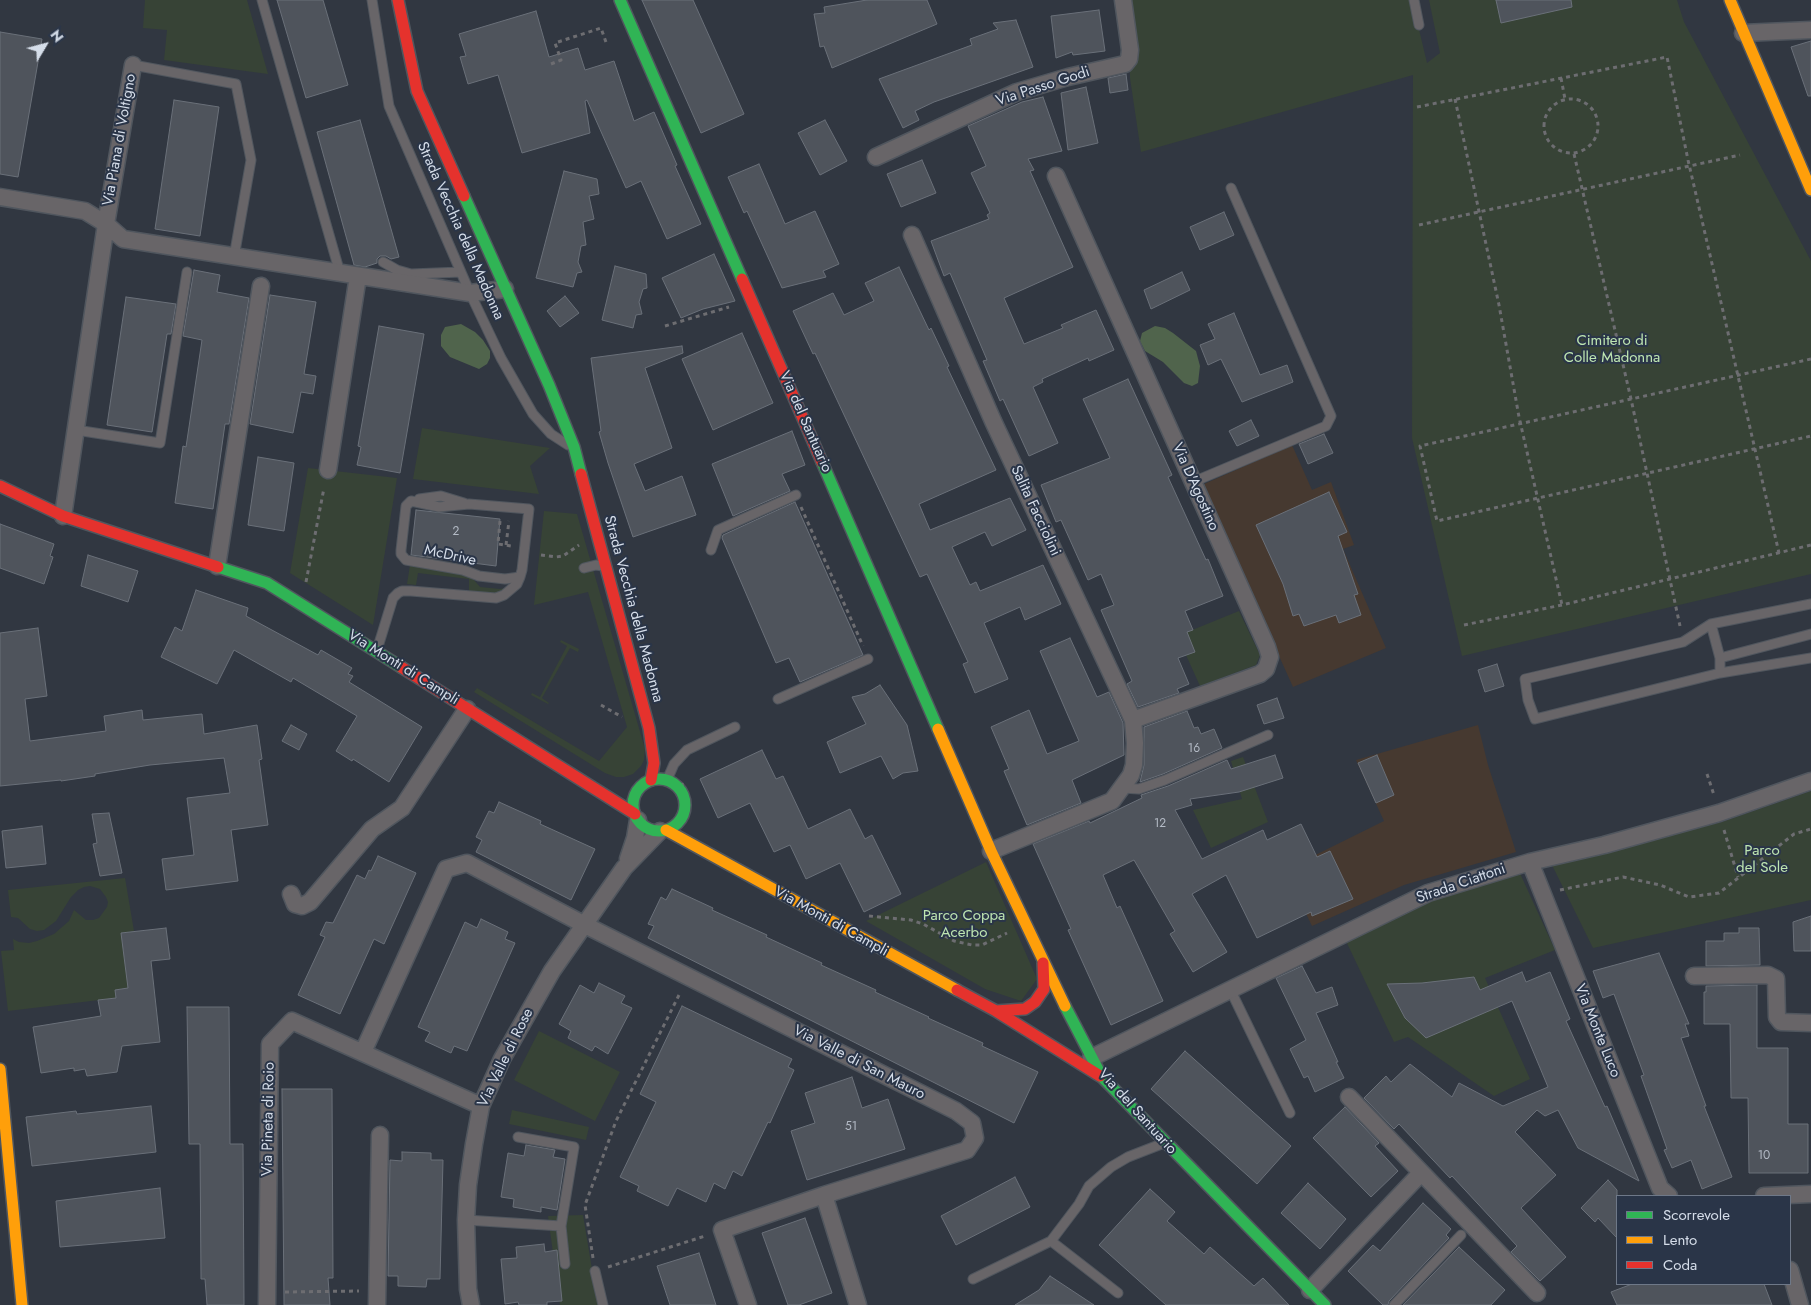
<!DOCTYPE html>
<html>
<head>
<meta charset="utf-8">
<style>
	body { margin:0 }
	#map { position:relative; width:1811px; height:1305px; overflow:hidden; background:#313741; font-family:Jost,sans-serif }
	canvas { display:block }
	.legend { position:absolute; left:1616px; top:1195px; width:175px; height:90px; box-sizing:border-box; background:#2a3548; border:1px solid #6e7888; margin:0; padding:6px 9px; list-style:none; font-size:15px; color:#d5dde9 }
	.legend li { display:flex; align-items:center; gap:10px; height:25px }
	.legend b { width:25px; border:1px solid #6e7888 }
	.north { position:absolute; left:20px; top:20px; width:50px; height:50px; -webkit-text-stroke:4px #2a3548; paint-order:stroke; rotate:53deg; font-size:14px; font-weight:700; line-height:20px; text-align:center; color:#d5dde9 }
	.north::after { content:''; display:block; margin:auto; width:18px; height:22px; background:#d5dde9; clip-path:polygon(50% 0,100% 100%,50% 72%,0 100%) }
</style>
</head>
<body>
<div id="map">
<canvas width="1811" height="1305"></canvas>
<ul class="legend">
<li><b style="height:6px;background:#30b455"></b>Scorrevole</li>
<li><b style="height:6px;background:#ff9f0a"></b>Lento</li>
<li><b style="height:6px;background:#e5322d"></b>Coda</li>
</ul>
<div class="north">N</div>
</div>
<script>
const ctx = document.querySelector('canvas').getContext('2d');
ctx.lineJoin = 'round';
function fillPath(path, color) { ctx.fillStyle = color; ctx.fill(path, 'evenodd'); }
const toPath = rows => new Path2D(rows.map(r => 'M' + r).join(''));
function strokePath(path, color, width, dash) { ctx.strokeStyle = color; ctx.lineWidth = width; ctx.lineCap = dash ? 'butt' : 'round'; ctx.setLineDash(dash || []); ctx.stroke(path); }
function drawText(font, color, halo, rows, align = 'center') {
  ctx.font = font + ' Jost,sans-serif'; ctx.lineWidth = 4; ctx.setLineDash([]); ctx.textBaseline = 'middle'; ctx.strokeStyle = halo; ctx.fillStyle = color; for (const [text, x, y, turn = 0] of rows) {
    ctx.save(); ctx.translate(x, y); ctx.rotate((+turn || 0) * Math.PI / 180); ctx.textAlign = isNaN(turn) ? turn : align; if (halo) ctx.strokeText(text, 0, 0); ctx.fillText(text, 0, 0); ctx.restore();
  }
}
fillPath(toPath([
	[1292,445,1312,490,1331,482,1354,545,1343,549,1386,648,1293,687,1202,485],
	[1478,725,1488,765,1516,852,1404,885,1312,926,1285,870,1384,821,1356,760]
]), '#463930');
fillPath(toPath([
	[145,0,247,0,268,74,164,60,167,30,143,28],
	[1130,0,1412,0,1427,63,1440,53,1429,0,1677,0,1684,22,1811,261,1811,574,1462,656,1412,438,1413,75,1141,152,1130,78],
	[422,428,550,448,530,466,539,494,413,479],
	[308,468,397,478,373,625,290,573],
	[544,511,577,514,645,749,644,760,641,766,633,774,624,777,616,777,605,773,474,692,477,688,599,761,627,727,588,592,534,605],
	[410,565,463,571,474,580,480,587,500,589,505,588,510,582,513,582,499,595,469,591,469,579,418,573,416,585,407,584],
	[1239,611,1260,655,1256,665,1200,686,1186,655,1180,635],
	[561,640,579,649,578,652,570,648,542,698,549,703,548,704,531,695,532,693,540,697,567,646,560,642],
	[1243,757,1268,822,1211,848,1193,810,1242,799,1231,761],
	[1811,791,1811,900,1593,948,1552,865,1722,822],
	[986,862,1037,979,1021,1001,985,989,866,921],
	[1518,869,1555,950,1485,978,1530,1079,1494,1096,1408,1037,1394,1042,1345,939,1446,893],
	[125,878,134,931,122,933,128,988,115,990,116,998,8,1011,1,951,14,950,13,939,19,942,29,943,37,941,54,934,69,921,74,910,86,920,93,920,99,918,107,907,108,902,106,897,100,889,90,886,84,887,78,890,71,897,56,921,44,930,37,931,30,929,18,918,11,917,8,890],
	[539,1031,620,1072,595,1121,514,1080],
	[512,1110,589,1127,586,1140,509,1124],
	[583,1215,598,1305,560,1305,548,1216]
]), '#374336');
fillPath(toPath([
	[461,324,475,332,483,340,490,351,490,358,487,364,479,369,450,357,441,346,441,335,445,327],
	[1155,326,1165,328,1173,333,1196,351,1200,366,1198,383,1192,386,1184,383,1163,362,1145,351,1140,341,1142,333]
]), '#50644c');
const building = toPath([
	[277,0,323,0,348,85,306,98,277,0],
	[642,0,693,0,744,114,701,133,642,0],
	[867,0,927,0,937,24,832,68,824,46,820,47,814,14,825,13,824,7,867,0],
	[1496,0,1571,0,1572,7,1501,23,1496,0],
	[1099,10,1105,51,1073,55,1072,52,1056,58,1051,16,1099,10],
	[536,11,549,57,578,48,585,70,614,61,634,121,654,112,677,165,675,166,701,224,667,239,641,181,626,188,587,100,585,101,590,133,522,153,498,75,468,84,460,57,466,56,459,34,536,11],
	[1016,20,1033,67,934,102,915,111,919,120,903,128,879,79,972,45,970,39,998,29,993,23,1016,20],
	[0,32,42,39,18,177,0,174,0,32],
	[1811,41,1811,96,1808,96,1791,47,1811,41],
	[1126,74,1128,90,1110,93,1108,78,1126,74],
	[1086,87,1098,143,1068,150,1061,93,1086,87],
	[1043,97,1062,151,1028,159,1034,170,1030,171,1073,267,1004,298,1024,344,1063,328,1061,325,1096,310,1114,350,1089,361,1088,358,1042,379,1043,382,1033,387,1058,443,1029,456,1003,399,1000,401,983,361,987,360,950,273,944,276,931,241,989,219,987,215,990,213,971,173,986,166,968,126,1022,102,1043,97],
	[174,100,219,107,200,236,155,229,174,100],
	[360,120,399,257,391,259,386,256,380,256,377,259,377,263,365,267,354,265,317,132,360,120],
	[825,120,847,161,820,175,798,133,825,120],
	[922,160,936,193,901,207,887,174,922,160],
	[759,164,785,224,815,211,839,264,823,271,826,277,782,288,747,211,744,213,728,177,759,164],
	[564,171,597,179,599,194,589,196,594,219,583,222,586,245,581,246,578,262,582,272,577,273,573,287,536,278,564,171],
	[1224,212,1234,235,1200,250,1190,227,1224,212],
	[714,254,735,301,703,309,681,318,662,278,714,254],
	[615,266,646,274,647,288,643,289,639,302,642,314,636,315,633,328,602,320,615,266],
	[899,267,929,330,931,328,949,366,947,367,996,470,919,504,930,530,1010,498,1026,530,992,546,985,532,952,547,970,585,976,582,980,591,1043,565,1061,604,1025,620,1020,607,984,623,1008,679,975,693,963,664,968,662,927,574,920,577,815,353,813,354,793,311,833,293,844,315,874,301,865,283,899,267],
	[194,270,220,275,217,292,249,298,229,424,225,424,213,509,175,503,183,446,186,447,202,340,183,336,194,270],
	[1182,272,1190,290,1151,309,1144,290,1182,272],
	[270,295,316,302,304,374,316,376,313,394,301,392,293,433,250,424,270,295],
	[565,296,579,313,560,327,547,311,565,296],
	[126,297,176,304,171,334,167,334,152,432,107,425,126,297],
	[1234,313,1260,375,1287,365,1293,382,1242,402,1221,359,1208,365,1200,345,1215,339,1208,324,1234,313],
	[379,326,424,334,400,473,357,465,361,447,358,446,379,326],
	[742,333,773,403,713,430,682,359,742,333],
	[682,346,683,353,645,368,672,448,634,464,645,491,682,476,696,515,633,537,608,463,599,432,601,431,591,358,682,346],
	[1128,379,1172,475,1168,477,1206,560,1208,559,1223,596,1185,611,1193,630,1187,632,1195,652,1178,658,1189,684,1177,689,1179,693,1138,707,1127,684,1132,681,1101,610,1114,605,1101,574,1088,580,1061,520,1056,522,1041,485,1110,458,1083,399,1128,379],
	[1251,420,1259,436,1237,446,1229,431,1251,420],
	[792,431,805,465,782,474,790,491,733,516,712,464,792,431],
	[1324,434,1333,453,1308,464,1299,444,1324,434],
	[258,457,294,463,284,531,248,525,258,457],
	[1329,492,1347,532,1338,536,1358,594,1354,595,1361,615,1339,623,1336,615,1304,626,1299,614,1293,616,1283,584,1256,525,1329,492],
	[795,502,863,655,800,682,789,658,776,663,722,538,723,535,795,502],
	[416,510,500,519,496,566,411,555,416,510],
	[0,524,54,544,50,556,53,557,44,584,0,568,0,524],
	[88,555,138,571,128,602,81,586,88,555],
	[196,590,248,608,246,616,318,655,321,650,352,668,348,674,353,676,349,682,422,727,389,782,353,759,352,761,336,751,357,716,293,678,291,682,234,650,217,684,161,657,175,627,182,631,196,590],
	[38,628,47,696,25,699,30,741,106,731,104,716,142,710,143,720,202,714,204,734,257,725,262,759,259,760,268,825,231,830,238,881,166,890,162,859,194,855,187,798,230,793,224,758,150,765,95,774,95,776,61,781,61,780,0,786,0,633,38,628],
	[1070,638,1097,697,1109,692,1123,723,1124,755,1072,780,1081,803,1027,825,1004,771,1009,769,991,727,1029,710,1047,754,1079,741,1040,651,1070,638],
	[1497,664,1504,686,1485,692,1478,670,1497,664],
	[880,685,907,725,918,771,903,773,893,779,881,756,840,773,827,742,866,724,852,697,865,694,880,685],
	[1277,698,1284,718,1264,724,1257,705,1277,698],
	[1187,711,1194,728,1198,727,1201,734,1214,729,1222,748,1163,774,1140,782,1144,765,1144,727,1187,711],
	[291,725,307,734,299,750,282,741,291,725],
	[762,750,776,779,783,776,808,829,850,809,865,839,872,835,901,894,864,912,840,863,806,879,790,845,774,852,750,803,718,818,700,779,762,750],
	[1275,755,1283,778,1239,792,1190,799,1192,805,1175,810,1202,859,1263,830,1267,840,1301,824,1317,857,1330,851,1353,899,1312,916,1311,912,1257,938,1226,875,1192,894,1227,952,1193,972,1170,934,1175,931,1134,860,1103,875,1117,908,1120,906,1163,1001,1111,1025,1068,930,1071,929,1033,844,1089,821,1090,823,1142,798,1141,795,1168,786,1227,760,1231,769,1275,755],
	[1377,755,1394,795,1376,803,1358,763,1377,755],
	[499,802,541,821,540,824,595,849,571,900,476,852,482,840,476,837,489,811,494,813,499,802],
	[109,813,122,873,100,876,93,844,97,843,92,814,109,813],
	[42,826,46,864,6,868,2,831,42,826],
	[378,856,416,873,384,944,374,939,340,1014,298,995,325,937,320,935,326,922,333,923,357,875,365,879,369,870,371,871,378,856],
	[672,889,713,908,712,910,767,935,766,937,822,963,821,965,876,990,875,992,929,1017,928,1018,983,1043,982,1046,1038,1072,1014,1123,648,938,654,926,648,924,661,897,666,900,672,889],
	[1811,916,1811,951,1794,951,1793,922,1811,916],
	[481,919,508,932,505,939,515,943,467,1051,454,1046,451,1053,425,1041,430,1032,418,1027,465,922,477,928,481,919],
	[166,928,170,959,151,961,160,1042,122,1046,117,1072,87,1076,85,1069,74,1071,74,1068,41,1073,33,1027,101,1016,98,1000,116,998,115,990,128,988,121,933,166,928],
	[1739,928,1759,928,1760,965,1706,966,1706,941,1724,941,1724,933,1739,933,1739,928],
	[1659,953,1689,1024,1685,1024,1689,1036,1681,1038,1706,1106,1704,1106,1732,1177,1702,1189,1691,1160,1672,1168,1664,1150,1667,1149,1641,1076,1644,1075,1614,994,1603,998,1593,971,1659,953],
	[1302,966,1316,993,1332,987,1338,1005,1316,1013,1338,1062,1336,1062,1344,1078,1315,1092,1308,1076,1304,1078,1290,1049,1306,1040,1276,978,1302,966],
	[1522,972,1526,982,1550,972,1570,1019,1566,1021,1605,1107,1607,1106,1639,1181,1578,1148,1558,1110,1545,1116,1537,1110,1515,1132,1556,1175,1521,1208,1566,1257,1540,1281,1511,1252,1517,1246,1452,1176,1450,1178,1399,1124,1394,1129,1364,1098,1386,1076,1391,1082,1410,1064,1452,1097,1459,1083,1503,1106,1548,1087,1512,1001,1426,1038,1405,1018,1387,984,1422,983,1474,977,1480,990,1522,972],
	[599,983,625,996,621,1003,632,1008,608,1054,595,1046,592,1051,568,1038,571,1031,559,1024,580,985,594,993,599,983],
	[1757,985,1757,1048,1788,1048,1788,1124,1808,1124,1808,1173,1749,1173,1748,1098,1731,1098,1730,1024,1704,1024,1704,992,1706,992,1706,986,1757,985],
	[682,1006,792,1059,788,1067,794,1070,770,1123,768,1122,742,1176,733,1171,725,1189,714,1183,706,1202,677,1188,668,1206,637,1191,639,1186,620,1177,656,1102,640,1094,682,1006],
	[187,1007,229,1007,230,1144,243,1144,244,1305,207,1305,205,1279,201,1279,200,1144,189,1144,187,1007],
	[1185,1051,1291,1146,1257,1184,1151,1089,1185,1051],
	[852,1077,862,1108,888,1099,905,1149,807,1180,791,1131,815,1123,805,1093,852,1077],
	[282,1089,332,1089,333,1278,328,1278,330,1305,284,1305,282,1089],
	[151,1106,156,1152,32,1166,26,1117,76,1111,77,1114,151,1106],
	[1345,1107,1379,1143,1375,1146,1398,1171,1371,1197,1313,1138,1345,1107],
	[526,1145,555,1150,553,1157,565,1159,557,1210,541,1207,541,1212,513,1207,514,1199,501,1197,508,1153,524,1156,526,1145],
	[402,1152,431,1153,431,1160,443,1160,440,1279,427,1279,426,1287,398,1286,398,1276,388,1276,390,1160,402,1161,402,1152],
	[1015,1177,1030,1207,956,1245,941,1216,1015,1177],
	[1608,1180,1617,1190,1617,1238,1598,1218,1595,1222,1581,1208,1608,1180],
	[1308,1183,1346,1219,1320,1249,1281,1213,1308,1183],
	[160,1188,165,1238,60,1247,56,1201,160,1188],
	[1150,1189,1175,1212,1167,1221,1204,1254,1210,1247,1254,1286,1263,1278,1289,1305,1166,1305,1099,1245,1150,1189],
	[1423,1203,1451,1229,1446,1235,1449,1238,1389,1301,1388,1305,1383,1305,1348,1271,1373,1245,1380,1251,1423,1203],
	[805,1218,832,1293,799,1305,788,1305,762,1233,805,1218],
	[544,1244,545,1252,557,1250,562,1301,547,1302,547,1305,519,1305,518,1302,505,1304,501,1259,517,1258,516,1247,544,1244],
	[1459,1247,1505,1290,1491,1305,1403,1305,1459,1247],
	[699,1253,716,1305,670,1305,657,1266,699,1253],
	[1050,1276,1094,1305,1015,1305,1039,1290,1050,1276],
	[1632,1284,1764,1284,1772,1305,1617,1305,1611,1292,1632,1284]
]);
fillPath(building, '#4f545c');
strokePath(building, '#6a7079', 1);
const lane = toPath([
	[262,0,340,273],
	[372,0,389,106,470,293,501,358,533,414,551,434,568,445],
	[1414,0,1419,25],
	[133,65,236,84,251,160,234,257],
	[383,262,397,270,411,274,461,272],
	[76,430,160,443,187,272],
	[1193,482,1326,426,1331,416,1231,188],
	[419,499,441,496,464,503],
	[711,550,718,530,796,495],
	[584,568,596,565,603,566],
	[1811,604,1711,624,1683,642,1525,679,1528,700,1535,719,1720,673,1720,658,1811,634],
	[1711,624,1720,658],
	[377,650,393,598,398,593,402,591,411,591,496,598,504,595,517,584,520,577,522,570,529,509,469,504,439,507,411,501,406,506,401,550,401,554,406,560,463,570,479,576,505,579,520,577],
	[1720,673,1811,658],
	[778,699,868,659],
	[667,780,674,764,687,750,735,727],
	[1122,788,1139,789,1165,780,1268,735],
	[1230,989,1290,1113],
	[466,1220,561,1226,574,1147,518,1137],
	[561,1226,565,1264],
	[1051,1241,1118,1293],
	[595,1271,603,1305],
	[973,1279,1051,1241,1079,1204,1089,1186,1111,1167,1128,1157,1164,1143],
	[1394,1305,1461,1235]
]);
const street = toPath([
	[1743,33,1811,30],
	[876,157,1017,92,1068,77,1125,64,1129,59,1130,50,1123,0],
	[1056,176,1267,647,1270,657,1266,669,1260,674,1133,720],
	[0,197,85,211,106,224,123,239,470,293,505,289],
	[912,235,993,421,1133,720,1135,743,1134,765,1131,775,1112,801,991,851],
	[328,470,358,276],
	[63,516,106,224,133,65],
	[217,566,261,286],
	[628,859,635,838,638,820],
	[1530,862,1660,1188,1669,1196],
	[291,894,295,904,302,906,310,902,372,829,402,808,467,709],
	[1694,976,1768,975,1776,979,1777,1017,1781,1022,1811,1023],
	[363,1052,446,869,467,863,585,925,956,1111,972,1123,975,1138,967,1150,824,1195,722,1230,748,1305],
	[1091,1058,1428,893,1530,862,1604,845,1719,813,1811,781],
	[1349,1097,1537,1293],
	[824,1195,858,1305],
	[1764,1196,1811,1194],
	[1790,1270,1800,1305],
	[1310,1290,1421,1173],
	[267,1305,270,1044,292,1021,481,1106],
	[377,1305,380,1135],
	[471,1305,468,1289,466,1220,468,1185,474,1144,481,1106,502,1059,552,971,624,868,660,831]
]);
const fast = toPath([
	[620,0,742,279],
	[464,196,549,385,574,447,581,474],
	[822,462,938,729],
	[218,567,267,583,401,667],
	'633 805a26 26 0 1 1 52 0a26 26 0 1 1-52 0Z',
	[1065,1006,1102,1077,1325,1305]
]);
const slow = toPath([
	[1730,0,1811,190],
	[938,729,991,851,1065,1006],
	[666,830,957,990],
	[0,1069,22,1305]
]);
const jam = toPath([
	[398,0,417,91,464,196],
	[742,279,822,462],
	[581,474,649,728,654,763,651,780],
	[0,486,63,516,218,567],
	[401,667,635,814],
	[957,990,996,1011,1100,1076],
	[996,1011,1025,1009,1035,1002,1044,989,1043,963]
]);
strokePath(lane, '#50565e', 11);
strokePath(street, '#50565e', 19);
strokePath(fast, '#50565e', 14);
strokePath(slow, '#50565e', 14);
strokePath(jam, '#50565e', 14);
strokePath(toPath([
	[551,64,561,60,555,43,601,28,607,45],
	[1561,78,1565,99],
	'1544 126a27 27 0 1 1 54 0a27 27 0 1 1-54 0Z',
	[1455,99,1499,305,1519,417,1562,605],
	[1417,107,1667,57,1688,160,1779,553],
	[1574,154,1631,399,1680,626],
	[1419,225,1740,155],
	[665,326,729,307],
	[1811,359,1420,446,1437,521,1811,436],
	[801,507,863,646],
	[500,521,498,544,511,546],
	[506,545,509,521],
	[541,555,556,557,563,556,579,545],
	[306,582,324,488],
	[1464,625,1562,605,1811,545],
	[601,705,622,717],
	[1707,774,1714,795],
	[682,783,684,797],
	[1724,830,1738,877],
	[1560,890,1623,877,1660,885,1689,897,1719,893,1794,834,1811,829],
	[869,916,911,920,923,924,954,941,972,945,982,945,1007,933],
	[593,1258,585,1205,616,1121,680,993],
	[608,1267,705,1236],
	[285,1292,359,1291]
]), '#6d6d71', 3, [4, 4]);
strokePath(lane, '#686568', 9);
strokePath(street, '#686568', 16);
strokePath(fast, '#30b455', 11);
strokePath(slow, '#ff9f0a', 11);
strokePath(jam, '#e5322d', 11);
drawText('12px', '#b4bbc6', null, [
	["2",456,532],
	["16",1194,749],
	["12",1160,824],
	["51",851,1127],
	["10",1764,1156]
]);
drawText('15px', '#d5dde9', '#2a3548', [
	["Via Passo Godi",1043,87,-18],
	["Via Piana di Voltigno",120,140,-80],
	["Strada Vecchia della Madonna",460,231,66],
	["Via del Santuario",805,422,66],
	["Via D'Agostino",1195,487,66],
	["Salita Facciolini",1035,511,65],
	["McDrive",450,556,12],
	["Strada Vecchia della Madonna",633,609,75],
	["Via Monti di Campli",403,668,32],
	["Strada Ciattoni",1461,884,-19],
	["Via Monti di Campli",831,922,29],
	["Via Monte Luco",1597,1031,68],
	["Via Valle di Rose",506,1058,-64],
	["Via Valle di San Mauro",859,1063,27],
	["Via del Santuario",1137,1112,48],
	["Via Pineta di Roio",269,1119,-89]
]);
drawText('15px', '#bee5b1', '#2a3548', [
	["Cimitero di",1612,341],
	["Colle Madonna",1612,358],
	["Parco",1762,851],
	["del Sole",1762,868],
	["Parco Coppa",964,916],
	["Acerbo",964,933]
]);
</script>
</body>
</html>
